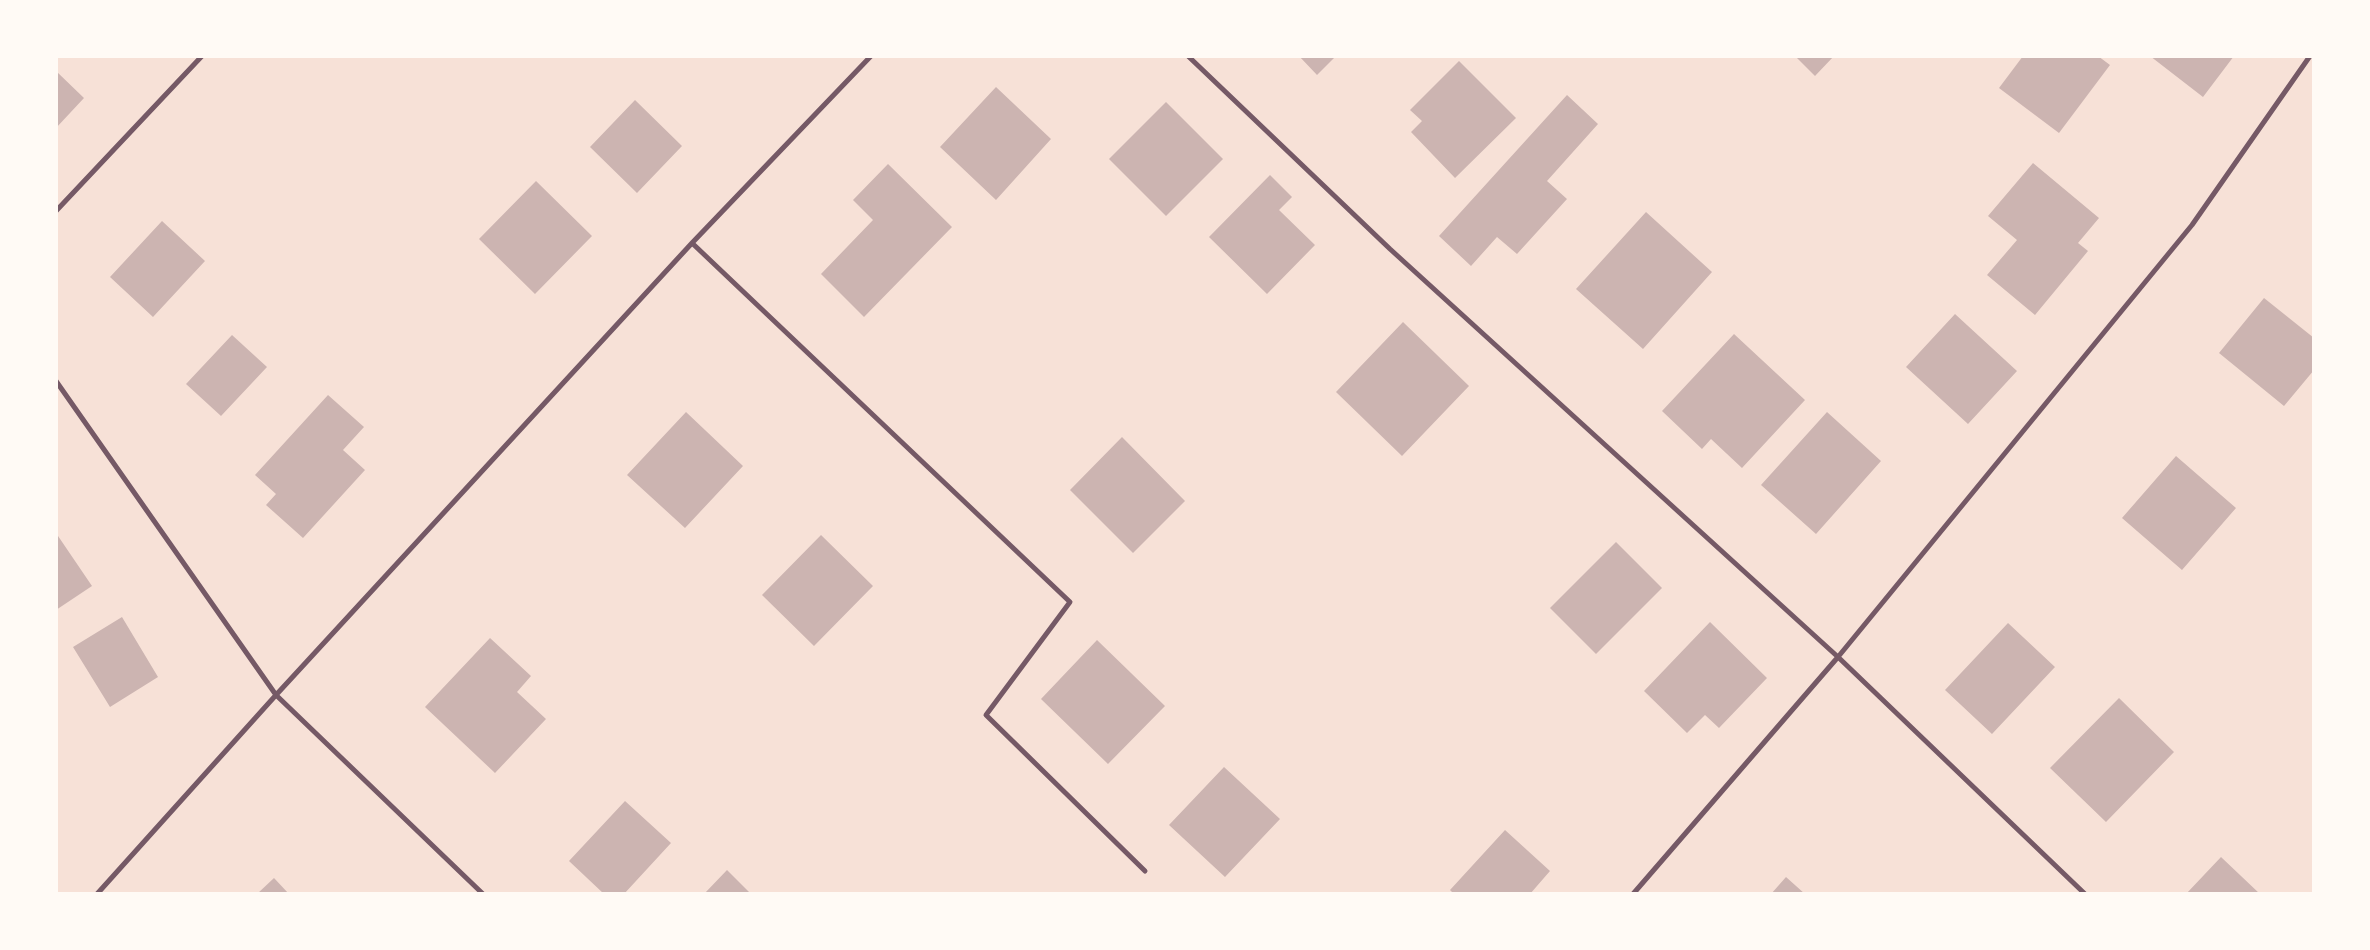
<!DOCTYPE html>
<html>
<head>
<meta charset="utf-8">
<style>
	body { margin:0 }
	#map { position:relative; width:2370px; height:950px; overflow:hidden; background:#f7e1d7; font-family:Commissioner,sans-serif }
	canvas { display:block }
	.frame { position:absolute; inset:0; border:58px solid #fffaf5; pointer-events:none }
</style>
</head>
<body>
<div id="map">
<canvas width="2370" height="950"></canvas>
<div class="frame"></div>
</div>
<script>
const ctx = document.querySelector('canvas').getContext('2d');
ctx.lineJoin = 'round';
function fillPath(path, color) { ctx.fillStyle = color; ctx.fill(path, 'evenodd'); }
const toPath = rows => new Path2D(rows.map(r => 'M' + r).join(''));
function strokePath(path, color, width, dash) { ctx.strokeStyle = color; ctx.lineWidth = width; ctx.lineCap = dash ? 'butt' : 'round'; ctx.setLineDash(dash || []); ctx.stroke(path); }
fillPath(toPath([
	[1299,56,1336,56,1317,75],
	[1795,56,1834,56,1815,76],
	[2023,56,2098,56,2110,65,2059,133,1999,88],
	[2150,56,2234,56,2203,97],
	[1459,61,1516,118,1455,178,1411,132,1422,121,1410,110],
	[56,71,84,98,56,128],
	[996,87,1051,139,996,200,940,147],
	[1567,95,1598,124,1547,181,1567,199,1517,254,1497,237,1471,266,1439,236],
	[635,100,682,146,637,193,590,147],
	[1166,102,1223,159,1166,216,1109,159],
	[2033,163,2099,218,2078,243,2088,251,2035,315,1987,275,2017,240,1988,216],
	[888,164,952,227,864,317,821,274,873,220,853,200],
	[1270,175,1292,197,1279,210,1315,245,1267,294,1209,237],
	[536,181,592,236,535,294,479,239],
	[1646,212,1712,272,1643,349,1576,289],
	[162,221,205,261,153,317,110,277],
	[2264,298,2314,338,2314,370,2284,406,2219,353],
	[1955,314,2017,371,1968,424,1906,367],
	[1403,322,1469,386,1402,456,1336,392],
	[1734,334,1805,400,1742,468,1711,439,1702,449,1662,411],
	[232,335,267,367,221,416,186,384],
	[328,395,364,427,343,450,365,470,303,538,266,505,276,494,255,475],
	[686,412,743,466,685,528,627,475],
	[1827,412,1881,461,1816,534,1761,485],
	[1122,437,1185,501,1133,553,1070,490],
	[2176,456,2236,508,2182,570,2122,518],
	[56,533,92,586,56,610],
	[821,535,873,586,814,646,762,595],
	[1616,542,1662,588,1596,654,1550,608],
	[122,617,158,677,110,707,73,647],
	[1710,622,1767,678,1719,728,1705,715,1687,733,1644,691],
	[2008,623,2055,667,1992,734,1945,690],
	[490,638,531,676,517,692,546,719,495,773,425,707],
	[1097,640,1165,706,1108,764,1041,699],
	[2119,698,2174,752,2106,822,2050,768],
	[1224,767,1280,819,1225,877,1169,825],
	[625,801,671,843,624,894,604,894,569,861],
	[1505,830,1550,871,1530,894,1454,894,1450,890],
	[2221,857,2260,894,2186,894],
	[727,870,751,894,704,894],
	[1786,877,1805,894,1771,894],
	[274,878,289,894,257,894]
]), '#ccb4b1');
strokePath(toPath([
	[1188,56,1390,249,1838,657,2085,894],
	[56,211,202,56],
	[692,243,1070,602,986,715,1145,871],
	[56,381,276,695,483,894],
	[97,894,276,695,692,243,871,56],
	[1633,894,1838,657,2192,225,2310,56]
]), '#755966', 5);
</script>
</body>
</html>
